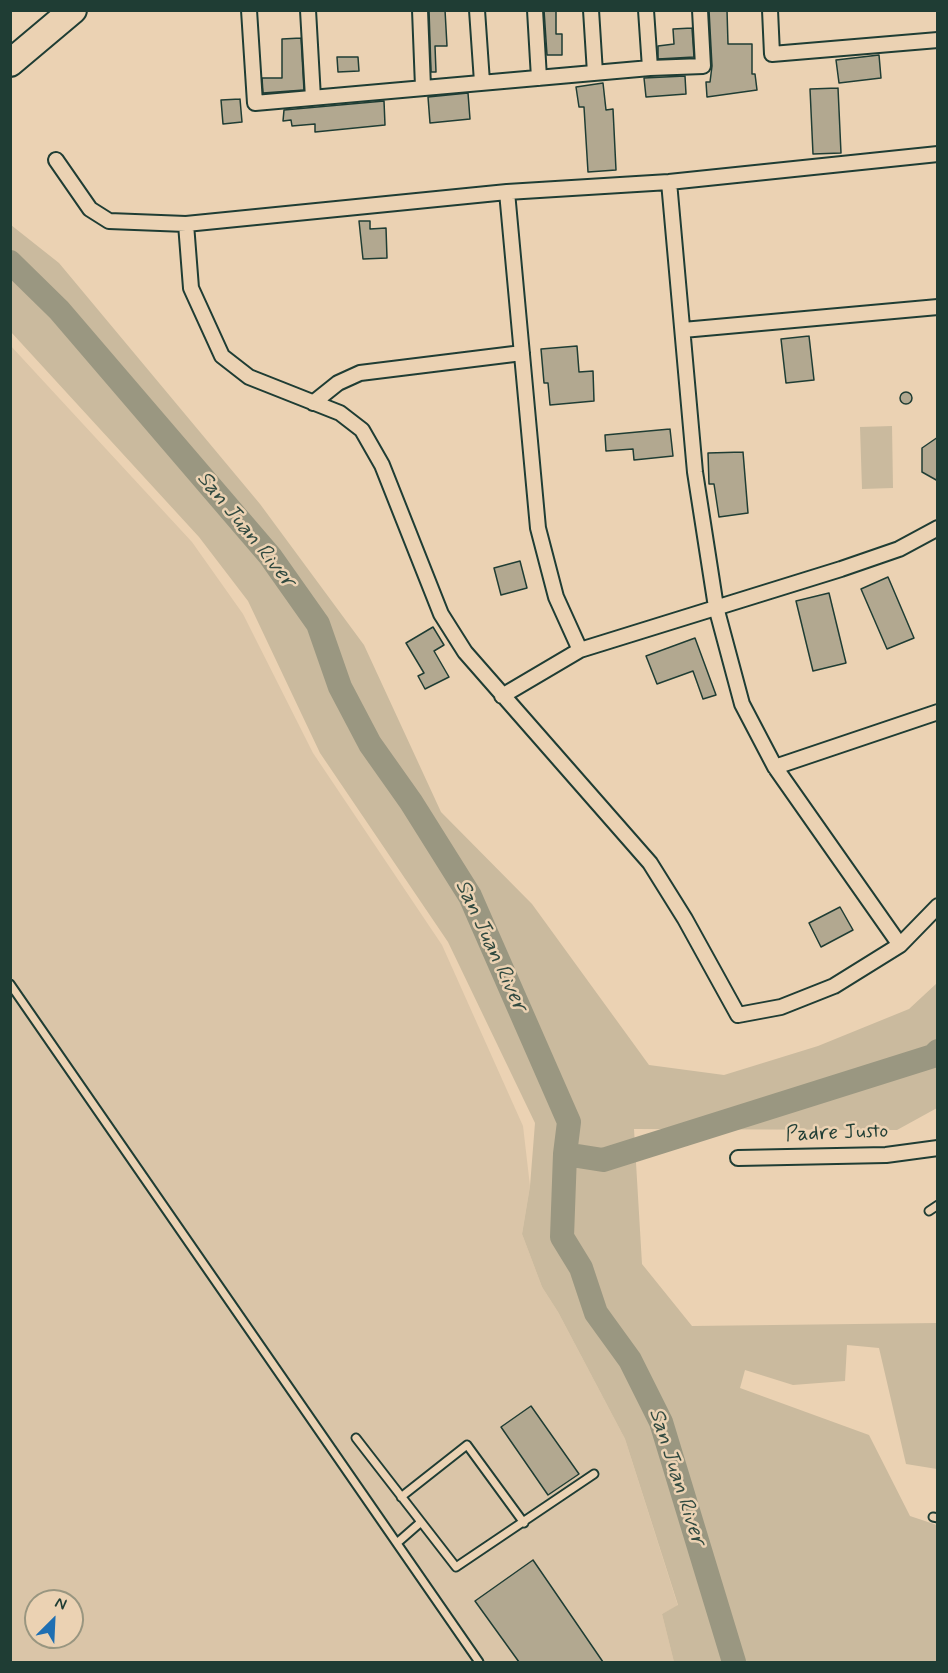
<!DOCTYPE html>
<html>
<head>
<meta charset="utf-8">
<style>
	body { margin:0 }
	#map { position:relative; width:948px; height:1673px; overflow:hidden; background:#ebd2b3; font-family:Mynerve,sans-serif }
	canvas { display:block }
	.frame { position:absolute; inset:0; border:12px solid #1f3d34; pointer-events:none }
	.north { position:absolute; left:24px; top:1589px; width:60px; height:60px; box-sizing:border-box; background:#ebd2b3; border:2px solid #999680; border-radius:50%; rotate:24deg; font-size:16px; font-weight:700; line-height:24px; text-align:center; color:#1f3d34 }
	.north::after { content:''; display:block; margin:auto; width:21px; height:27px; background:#1f6fb2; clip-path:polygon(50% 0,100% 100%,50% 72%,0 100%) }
</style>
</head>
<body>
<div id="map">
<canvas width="948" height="1673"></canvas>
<div class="frame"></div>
<div class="north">N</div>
</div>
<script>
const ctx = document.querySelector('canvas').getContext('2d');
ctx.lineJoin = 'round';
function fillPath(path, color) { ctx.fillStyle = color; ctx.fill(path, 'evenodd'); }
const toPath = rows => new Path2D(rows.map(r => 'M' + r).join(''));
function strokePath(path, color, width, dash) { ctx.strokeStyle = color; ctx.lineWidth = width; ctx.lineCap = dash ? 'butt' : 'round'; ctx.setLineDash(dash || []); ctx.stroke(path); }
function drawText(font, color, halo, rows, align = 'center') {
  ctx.font = font + ' Mynerve,sans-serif'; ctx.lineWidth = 5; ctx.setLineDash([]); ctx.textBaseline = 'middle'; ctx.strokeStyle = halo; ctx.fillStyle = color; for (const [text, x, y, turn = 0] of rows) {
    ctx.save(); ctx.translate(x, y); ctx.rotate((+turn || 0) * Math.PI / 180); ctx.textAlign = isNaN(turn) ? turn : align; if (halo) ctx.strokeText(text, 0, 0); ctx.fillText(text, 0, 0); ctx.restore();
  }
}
fillPath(toPath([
	[10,345,192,542,243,614,313,753,442,945,523,1126,530,1186,522,1234,542,1287,558,1312,625,1439,678,1606,662,1614,674,1662,11,1662],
	[36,1601,72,1601,72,1637,36,1637]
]), '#dac5a8');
fillPath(toPath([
	[11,225,59,263,260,504,364,645,441,812,532,904,649,1065,724,1075,818,1046,909,1009,937,983,937,1108,897,1130,634,1129,642,1264,692,1326,937,1323,937,1469,906,1464,879,1348,847,1345,845,1381,793,1385,745,1370,740,1388,869,1435,910,1516,937,1525,937,1662,674,1662,662,1614,678,1605,625,1439,558,1312,542,1287,522,1234,530,1186,535,1123,448,942,320,753,248,601,199,537,11,332],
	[892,426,893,488,862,489,860,427]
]), '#caba9e');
strokePath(toPath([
	[10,262,59,310,270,556,318,624,340,687,370,744,411,802,470,896,569,1122,565,1154,562,1237,581,1268,596,1313,630,1360,661,1422,734,1662],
	[565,1154,603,1160,933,1056,938,1051]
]), '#9a9781', 24);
const building = toPath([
	[429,10,445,10,447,46,435,46,436,72,431,72,429,10],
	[544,10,556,10,556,34,562,34,562,55,547,55,544,10],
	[709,10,727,10,728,44,752,44,752,74,755,74,757,90,707,97,706,82,710,82,712,66,709,10],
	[692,28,694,57,658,59,658,46,674,44,673,29,692,28],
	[301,38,304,90,263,93,262,78,282,78,282,39,301,38],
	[879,55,881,78,839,83,836,60,879,55],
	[337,57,358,57,359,71,338,72,337,57],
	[685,76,686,94,646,97,644,78,685,76],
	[603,83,606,110,613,109,616,170,588,172,584,107,579,107,576,87,603,83],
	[838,88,841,153,813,154,810,89,838,88],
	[468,93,470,119,430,123,428,97,468,93],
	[240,99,242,122,223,124,221,100,240,99],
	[384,101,385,125,315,132,315,124,292,126,291,120,283,121,284,110,384,101],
	[359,221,370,221,370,229,386,228,387,258,363,259,359,221],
	[809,336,814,380,786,383,781,339,809,336],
	[577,346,579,372,593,371,594,401,550,405,548,383,544,383,541,349,577,346],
	'900 398a6 6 0 1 1 12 0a6 6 0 1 1-12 0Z',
	[670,429,673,456,634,460,633,449,606,451,605,435,670,429],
	[938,437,938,481,922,472,922,448,938,437],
	[743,452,748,513,719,517,714,484,709,484,708,453,743,452],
	[520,561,527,588,501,595,494,568,520,561],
	[888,577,914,638,887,649,861,589,888,577],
	[829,593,846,663,813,671,796,601,829,593],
	[433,627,444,645,434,651,449,677,425,689,418,676,424,673,406,643,433,627],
	[695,638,716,695,703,699,693,671,657,684,646,656,695,638],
	[840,907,853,930,821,947,809,923,840,907],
	[531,1406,579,1474,548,1495,501,1427,531,1406],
	[533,1560,603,1662,519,1662,475,1601,533,1560]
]);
fillPath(building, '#b2a890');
strokePath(building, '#1f3d34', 1.5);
const lane = toPath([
	[10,984,479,1662],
	[929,1211,938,1205],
	[356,1438,456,1567,594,1474],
	[401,1497,467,1445,524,1523],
	[933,1517,938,1518],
	[397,1543,421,1522]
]);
const street = toPath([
	[249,10,255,103,650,68,703,66,700,10],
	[308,10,313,98],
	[420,10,423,87],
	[477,10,482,82],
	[535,10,539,78],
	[591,10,595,73],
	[646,10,650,68],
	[770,10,772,54,938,40],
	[56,160,90,209,109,221,186,224,507,192,669,182,938,154],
	[669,182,695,472,716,607,742,704,775,767,900,945],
	[507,192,538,528,556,597,580,650],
	[186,224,191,288,222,356,249,377,340,413,362,430,382,465,441,614,465,652,650,863,685,919,738,1015,781,1007,834,986,900,945,938,906],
	[683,330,938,307],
	[313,403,338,383,360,373,522,353],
	[502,696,580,650,841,569,899,549,938,528],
	[775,767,938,712],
	[738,1158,886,1155,938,1148]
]);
const highway = toPath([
	[10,63,73,10]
]);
strokePath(lane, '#1f3d34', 11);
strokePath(street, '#1f3d34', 18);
strokePath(highway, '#1f3d34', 30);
strokePath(lane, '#ebd2b3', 7);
strokePath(street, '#ebd2b3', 14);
strokePath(highway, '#ebd2b3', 26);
drawText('21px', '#1f3d34', '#ebd2b3', [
	["Padre Justo",837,1134,-2]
]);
drawText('italic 22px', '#314a40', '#ebd2b3', [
	["San Juan River",245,530,51],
	["San Juan River",490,946,65],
	["San Juan River",676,1477,72]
]);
</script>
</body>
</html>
